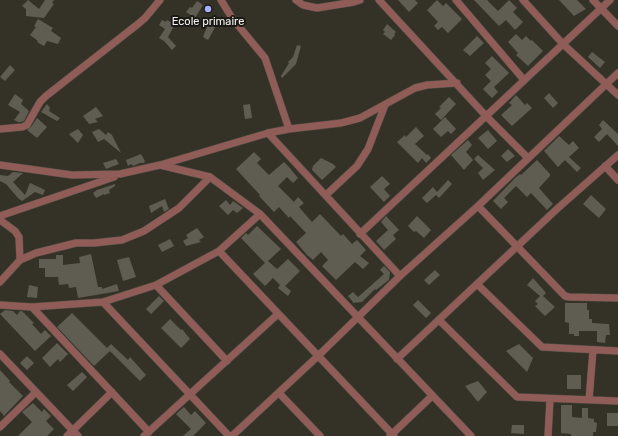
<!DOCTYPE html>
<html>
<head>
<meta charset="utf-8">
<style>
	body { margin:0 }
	canvas { display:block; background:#343127 }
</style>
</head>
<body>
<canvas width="618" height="436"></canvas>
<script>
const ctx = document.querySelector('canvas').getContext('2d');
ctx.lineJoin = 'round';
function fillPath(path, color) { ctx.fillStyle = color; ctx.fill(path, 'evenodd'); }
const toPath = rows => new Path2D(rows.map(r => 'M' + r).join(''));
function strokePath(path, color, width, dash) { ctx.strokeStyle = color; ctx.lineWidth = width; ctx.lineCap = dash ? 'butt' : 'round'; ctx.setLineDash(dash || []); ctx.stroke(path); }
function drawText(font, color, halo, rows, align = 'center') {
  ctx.font = font + ' Rubik,sans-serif'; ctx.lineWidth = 4; ctx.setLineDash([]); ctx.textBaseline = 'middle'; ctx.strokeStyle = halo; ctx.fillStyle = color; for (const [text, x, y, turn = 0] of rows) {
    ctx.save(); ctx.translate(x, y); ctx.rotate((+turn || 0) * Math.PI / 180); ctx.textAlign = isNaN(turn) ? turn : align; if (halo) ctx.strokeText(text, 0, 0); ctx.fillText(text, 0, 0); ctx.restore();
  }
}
fillPath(toPath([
	[28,0,39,9,45,0,54,0,52,3,54,4,44,18,26,16,26,9,22,6],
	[398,0,415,0,418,3,409,12],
	[437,0,443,6,446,3,462,19,448,33,442,27,438,30,434,26,438,22,427,10],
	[474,0,487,0,498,11,509,0,517,8,513,12,523,22,515,30,506,20,499,26],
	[559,0,577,0,586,9,574,16],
	[197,1,203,5,195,18,186,12,190,7,192,8],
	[205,17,217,24,208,40,203,37,207,27,199,21],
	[38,19,53,28,51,31,61,38,58,44,47,41,44,46,37,42,38,41,30,35,36,27,34,26],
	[162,20,166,22,167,20,175,24,168,37,176,46,172,50,164,41,159,38,165,29,159,25],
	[387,24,396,32,394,34,395,35,391,40,383,34,385,32,383,30],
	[516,34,522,40,526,36,531,41,532,40,543,51,528,66,516,55,518,53,508,42],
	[477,36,484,43,470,56,463,50],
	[297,45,301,46,296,64,282,78,281,76,289,63,288,62,293,57],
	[592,52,605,62,600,68,588,57],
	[492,56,509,73,494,87,498,92,492,98,483,89,491,81,485,75,491,69,485,63],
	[10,65,15,70,5,81,0,77],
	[549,93,558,103,553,108,544,98],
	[15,94,23,100,21,104,29,111,24,121,21,122,18,122,14,120,20,112,8,105],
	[516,95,525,105,527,103,532,108,512,126,501,115,512,105,509,103],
	[449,97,456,104,441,120,435,114,441,108,439,107],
	[47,104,50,108,49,111,60,118,57,121,41,112],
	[250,104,252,118,245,119,243,105],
	[96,107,103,116,95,119,98,122,89,124,83,116],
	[445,117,456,129,451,134,448,131,441,137,433,129],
	[37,118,47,127,37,138,27,130,31,127],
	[603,120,618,134,618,146,607,134,599,142,594,137,602,129,599,125],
	[416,127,424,136,415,144,427,155,428,154,431,158,426,163,422,158,418,163,397,142,405,135,406,137],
	[78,129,83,135,78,143,69,134],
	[99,129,106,135,108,132,112,135,121,153,104,139,98,142,92,132],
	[488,130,497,141,488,149,478,138],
	[559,136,569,145,573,141,579,148,569,157,581,168,577,172,565,160,558,167,544,151],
	[468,140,472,145,466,152,473,160,464,170,451,155],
	[508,149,515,156,507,162,501,156],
	[254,152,261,159,257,163,269,175,284,162,289,167,298,178,293,183,287,177,278,186,294,202,298,197,304,203,299,207,312,222,320,214,341,236,343,234,352,244,357,240,366,250,360,256,369,263,363,269,355,262,336,280,322,266,328,260,321,252,313,260,307,255,296,242,306,233,290,216,289,218,279,207,274,212,259,196,260,195,236,169],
	[141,154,145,161,144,163,140,163,133,166,131,164,128,166,126,160],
	[478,155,495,170,483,180,478,173,483,168,474,159],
	[321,158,333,164,336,167,322,180,312,170,313,166],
	[116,159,119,164,106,169,103,163],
	[537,160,550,174,550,176,539,188,553,204,547,210,531,193,527,197,516,186,504,198,508,202,501,209,493,201,515,178,520,174,521,175],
	[13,172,23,173,13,182,25,195,30,183,45,190,43,195,35,192,22,201,18,198,6,184,0,181,0,175,8,176],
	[382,176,390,184,384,189,390,196,384,202,370,187],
	[448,180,452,184,439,198,436,195,427,203,422,198,433,187,437,192],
	[115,184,115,186,109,190,110,193,104,195,104,194,96,198,93,193,97,190],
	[591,195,606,209,599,218,583,204],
	[165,199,169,209,164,212,162,206,151,213,149,206],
	[226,200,230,205,233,201,243,208,237,213,233,210,228,215,219,206],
	[386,216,399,230,393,235,396,239,384,250,376,241,388,230,381,222],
	[417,216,431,230,424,238,416,231,414,232,408,226],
	[257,226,281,249,268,261,277,269,288,259,300,271,285,286,291,291,288,296,278,288,280,285,273,278,265,286,253,274,265,263,241,238,246,233,248,235],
	[197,228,204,237,199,240,201,242,186,246,183,241,188,238,186,235],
	[170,239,174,246,162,252,158,245],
	[91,254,98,287,102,287,102,289,117,284,119,291,78,298,76,287,69,288,68,284,59,285,58,277,45,277,45,268,39,268,39,259,56,259,56,255,63,255,63,265,80,263,79,257],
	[129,257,136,277,123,281,117,260],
	[384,266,390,272,389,280,376,290,375,289,362,302,352,303,353,302,348,296,353,292,358,297,384,274,380,270],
	[435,270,440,275,429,285,424,280],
	[533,278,546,293,543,296,555,307,545,316,535,306,538,304,535,301,540,296,527,285],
	[29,285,38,287,37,298,27,297],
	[159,296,164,301,151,314,146,309],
	[418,300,431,313,426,318,413,305],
	[565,303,587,303,587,310,589,310,589,319,592,319,592,323,609,324,610,335,606,335,605,343,597,342,597,331,579,331,579,336,574,336,574,334,569,334,569,323,565,322],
	[5,310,13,311,17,315,20,311,22,311,34,323,32,324,41,334,45,330,51,336,35,351,0,314],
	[72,313,110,351,94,366,57,327],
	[170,319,181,330,182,329,190,339,181,348,161,328],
	[57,343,68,354,60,362,58,359,50,367,42,358],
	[111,344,128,360,130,357,146,375,140,381,107,348],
	[519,344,533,358,527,372,506,351],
	[27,356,34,363,27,370,20,363],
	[0,370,10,381,9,382,23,396,4,416,0,411],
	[82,372,87,377,73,391,67,385],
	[567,375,581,375,581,389,567,389],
	[478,381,487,392,478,402,465,386],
	[33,403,42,412,44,409,51,416,46,421,54,429,47,436,18,436,32,422,22,412],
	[561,405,572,405,572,417,582,418,582,408,588,408,588,418,594,419,594,422,597,423,596,432,593,432,593,436,571,436,571,434,561,433],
	[184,407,191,415,195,411,206,423,193,436,183,436,191,429,176,414],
	[607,413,618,413,618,426,607,426],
	[512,425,524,425,524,434,511,433]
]), '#5f5c51');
const minor = toPath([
	[221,0,232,18,265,58,289,129],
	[296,0,303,5,317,8,354,2,360,0],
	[379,0,486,116,528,158],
	[456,0,524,80],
	[523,0,563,44,618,95],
	[593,0,618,26],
	[0,129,22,127,27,125,40,102,46,96,138,24,145,18,160,0],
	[268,133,400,276],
	[0,165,72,175,120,174,160,165,268,133,289,129,341,123,360,118,415,88,427,85,457,83],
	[160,165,210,177,260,214,471,436],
	[605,166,618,180],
	[326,195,357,166,368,149,385,105],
	[478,206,565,296,569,297,618,298],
	[0,216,114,177],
	[0,220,15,231,19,237,20,260],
	[360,234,610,0],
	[219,251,394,436],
	[0,282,20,260,36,253,76,243,94,243,122,240,144,231,179,208,210,177],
	[477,284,542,347,618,351],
	[156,285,227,361],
	[103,302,229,436],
	[0,305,32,307,103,302,156,285,219,251,260,214],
	[32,307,149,432],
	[439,320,517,397,618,401],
	[0,354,78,436],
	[397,359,558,208,618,155],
	[279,393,320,436],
	[589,400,593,350],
	[0,427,36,392],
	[67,436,112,392],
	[144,436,278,314],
	[232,436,318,356,400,276,478,206,618,73],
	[390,436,432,396],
	[548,436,550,400]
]);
strokePath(minor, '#4f4c43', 8);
strokePath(minor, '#8f5c57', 7);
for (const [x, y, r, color] of [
	[208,9,4,"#a6b1fc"]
]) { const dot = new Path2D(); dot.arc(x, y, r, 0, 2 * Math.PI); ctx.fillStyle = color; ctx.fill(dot); strokePath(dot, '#1a1915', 1.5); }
drawText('11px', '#f5f4ee', '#1a1915', [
	["Ecole primaire",208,22]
]);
</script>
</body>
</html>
